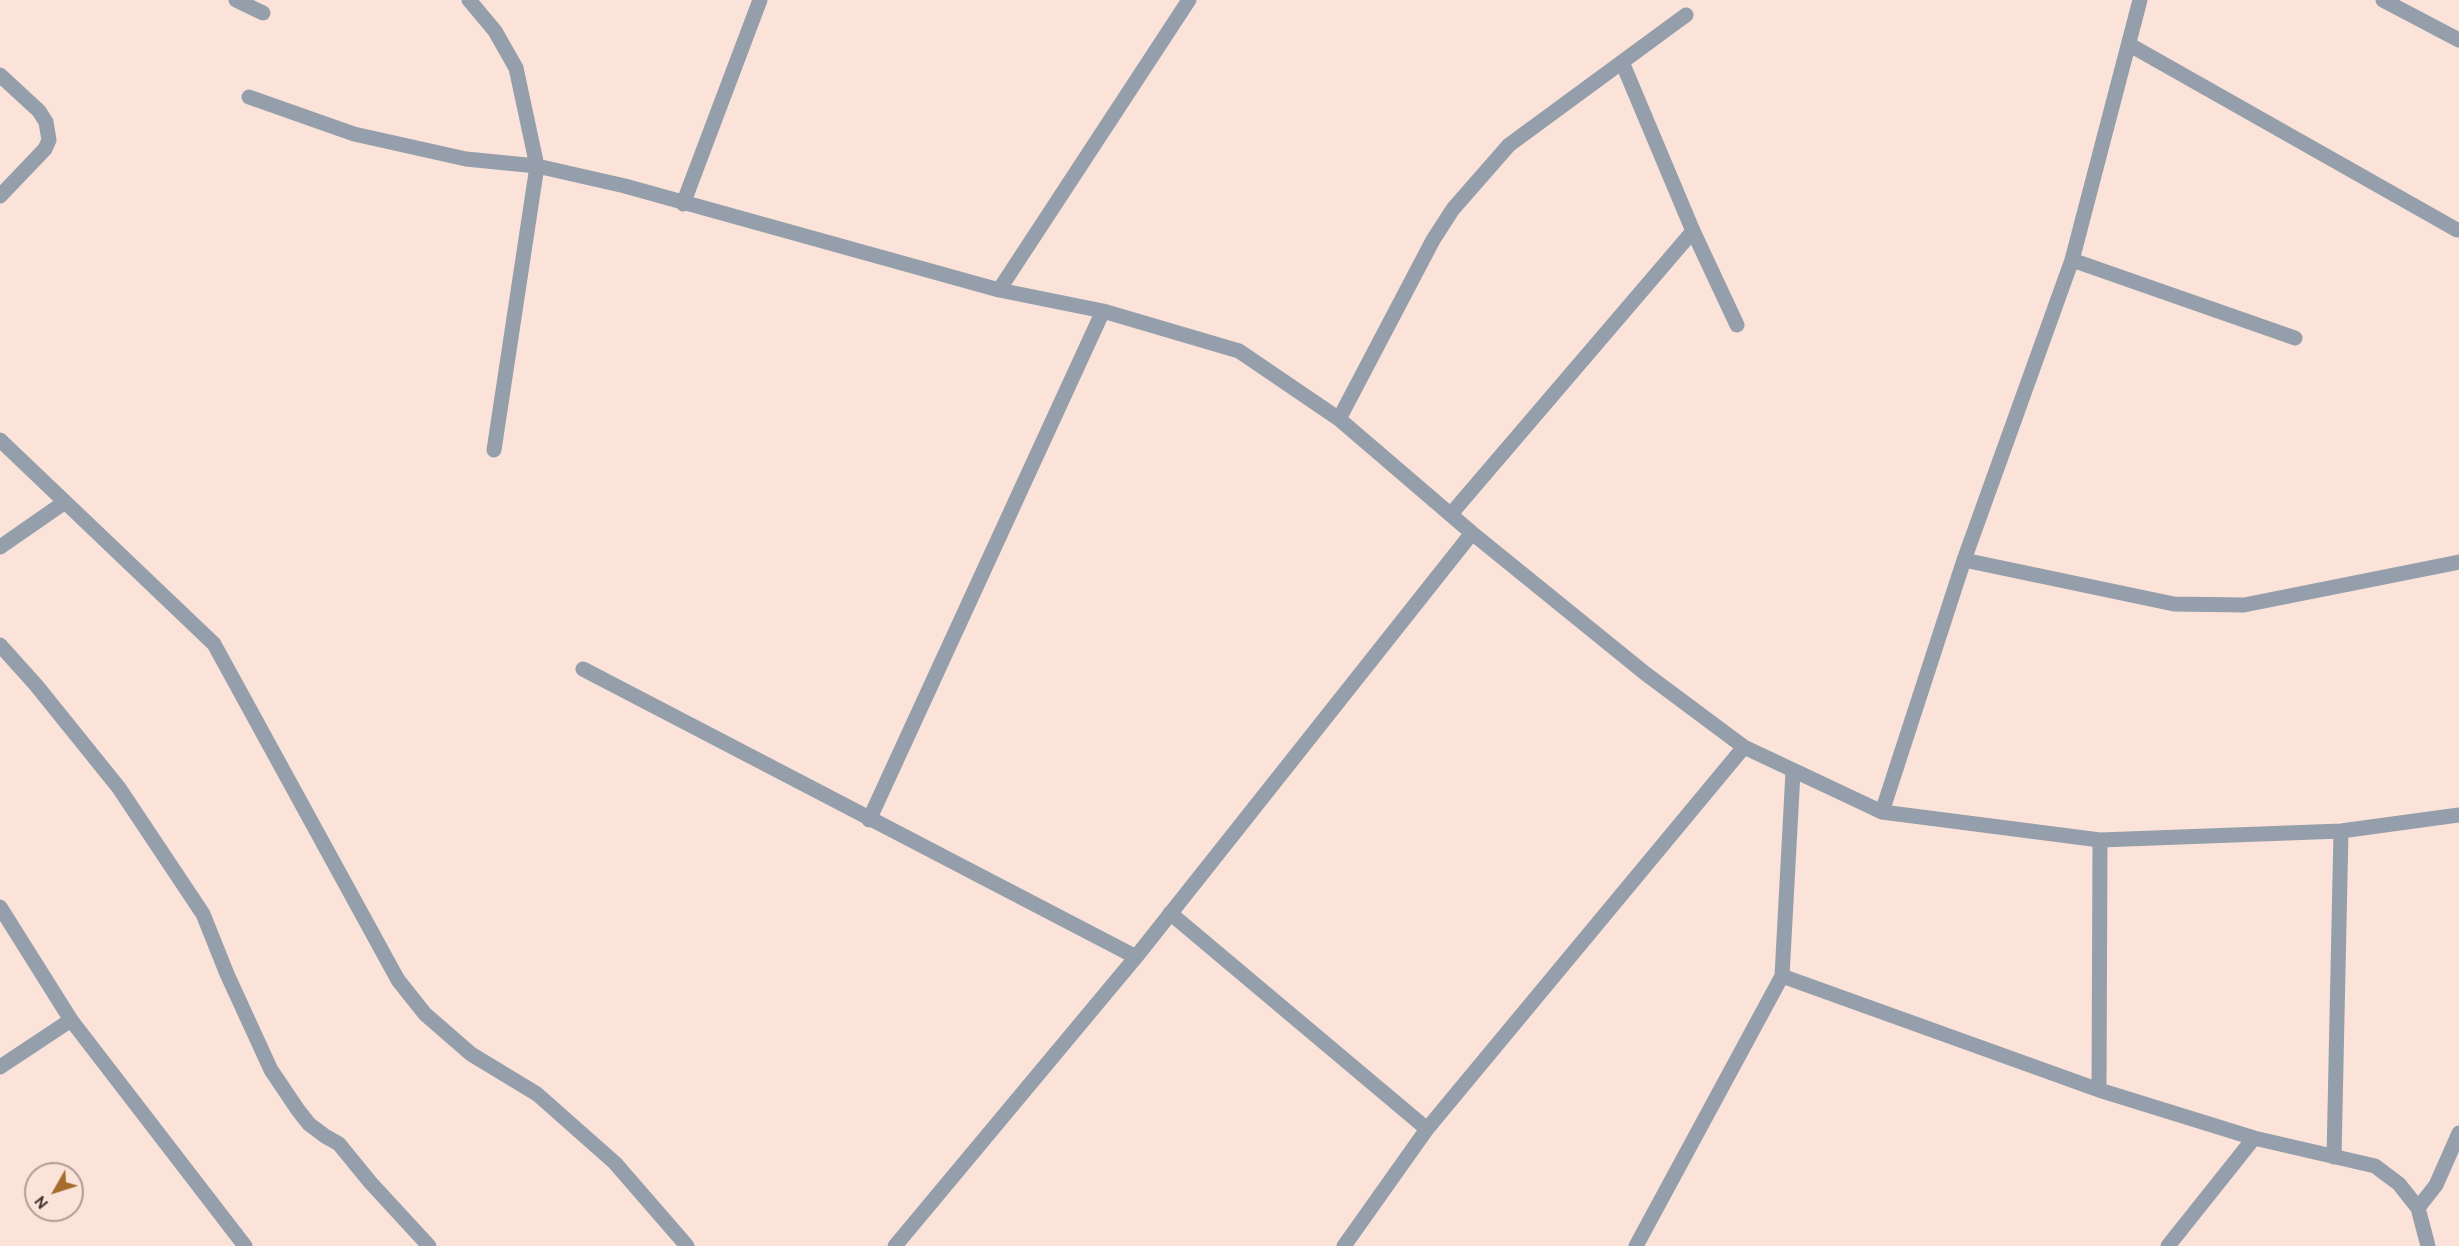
<!DOCTYPE html>
<html>
<head>
<meta charset="utf-8">
<style>
	body { margin:0 }
	#map { position:relative; width:2459px; height:1246px; overflow:hidden; background:#fbe3da; font-family:Cabin,sans-serif }
	canvas { display:block }
	.north { position:absolute; left:24px; top:1162px; width:60px; height:60px; box-sizing:border-box; background:#fbe3da; border:2px solid #b19d95; border-radius:50%; rotate:231deg; font-size:16px; font-weight:700; line-height:24px; text-align:center; color:#42332d }
	.north::after { content:''; display:block; margin:auto; width:21px; height:27px; background:#a66b2d; clip-path:polygon(50% 0,100% 100%,50% 72%,0 100%) }
</style>
</head>
<body>
<div id="map">
<canvas width="2459" height="1246"></canvas>
<div class="north">N</div>
</div>
<script>
const ctx = document.querySelector('canvas').getContext('2d');
ctx.lineJoin = 'round';
const toPath = rows => new Path2D(rows.map(r => 'M' + r).join(''));
function strokePath(path, color, width, dash) { ctx.strokeStyle = color; ctx.lineWidth = width; ctx.lineCap = dash ? 'butt' : 'round'; ctx.setLineDash(dash || []); ctx.stroke(path); }
strokePath(toPath([
	[236,0,263,13],
	[469,0,495,31,516,68,537,166,494,450],
	[2383,0,2459,40],
	[2130,45,2457,230],
	[1622,62,1693,231,1737,325],
	[0,75,39,111,46,122,49,140,45,149,0,196],
	[249,97,354,134,466,159,537,166,625,186,999,290,1103,311,1239,351,1339,419,1472,533,1646,674,1744,747,1882,812,2100,840,2341,831,2459,815],
	[683,204,760,0],
	[2072,260,2295,338],
	[999,290,1189,0],
	[1339,419,1433,240,1453,209,1509,145,1686,15],
	[0,440,214,644,398,980,425,1014,471,1054,537,1094,615,1163,687,1246],
	[1451,514,1693,231],
	[0,547,65,502],
	[1964,560,2174,604,2244,605,2459,562],
	[0,645,36,685,119,788,203,914,227,974,271,1070,298,1110,309,1124,325,1136,339,1144,370,1182,429,1246],
	[583,669,1136,957],
	[1882,812,1964,560,2072,260,2140,0],
	[869,820,1103,311],
	[0,907,71,1020,245,1246],
	[1170,913,1427,1129],
	[1782,976,2099,1090,2254,1138,2375,1166,2399,1184,2418,1208,2428,1246],
	[0,1067,71,1020],
	[2099,1090,2100,840],
	[2334,1157,2341,831],
	[2418,1208,2436,1185,2459,1133],
	[895,1246,1136,957,1472,533],
	[1344,1246,1427,1129,1744,747],
	[1636,1246,1782,976,1793,772],
	[2168,1246,2254,1138]
]), '#949fab', 15);
</script>
</body>
</html>
